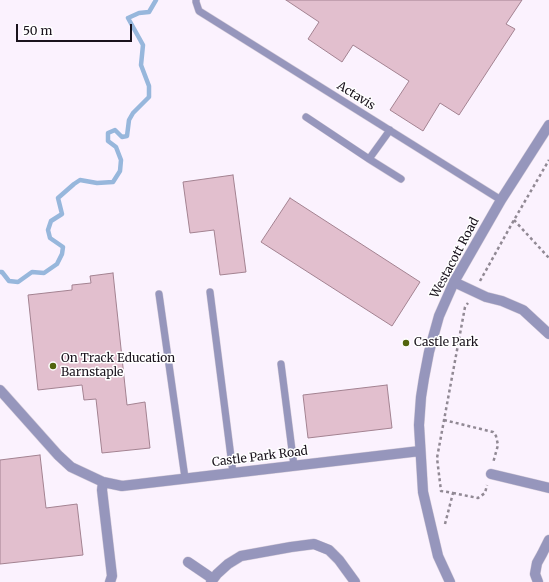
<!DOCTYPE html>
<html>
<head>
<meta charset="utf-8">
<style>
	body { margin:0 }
	#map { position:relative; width:549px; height:582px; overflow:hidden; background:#fbf2fe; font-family:Merriweather,serif }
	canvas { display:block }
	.scale { position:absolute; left:16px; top:24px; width:116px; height:18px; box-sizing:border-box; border:2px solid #1a131d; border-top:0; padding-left:5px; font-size:12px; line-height:14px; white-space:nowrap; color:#1a131d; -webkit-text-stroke:3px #fff; paint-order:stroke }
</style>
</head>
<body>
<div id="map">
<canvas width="549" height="582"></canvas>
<div class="scale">50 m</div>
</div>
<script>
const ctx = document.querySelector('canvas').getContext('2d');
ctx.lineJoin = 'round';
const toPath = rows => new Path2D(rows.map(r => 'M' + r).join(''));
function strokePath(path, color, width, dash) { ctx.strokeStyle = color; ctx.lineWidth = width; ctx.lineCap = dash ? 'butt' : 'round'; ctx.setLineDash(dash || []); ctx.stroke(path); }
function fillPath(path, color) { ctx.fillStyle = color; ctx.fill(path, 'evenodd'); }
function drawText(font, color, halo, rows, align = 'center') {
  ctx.font = font + ' Merriweather,serif'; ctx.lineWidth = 3; ctx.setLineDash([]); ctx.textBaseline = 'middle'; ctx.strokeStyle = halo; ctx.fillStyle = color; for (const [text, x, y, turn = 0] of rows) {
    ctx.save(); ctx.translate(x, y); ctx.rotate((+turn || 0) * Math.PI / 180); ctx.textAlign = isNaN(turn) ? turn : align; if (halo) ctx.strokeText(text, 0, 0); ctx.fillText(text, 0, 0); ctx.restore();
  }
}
strokePath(toPath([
	[0,272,2,272,9,281,18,282,32,272,44,273,57,264,62,254,63,247,50,238,48,230,51,221,62,214,58,198,74,184,80,180,97,183,113,182,120,171,121,160,116,147,108,141,108,133,115,130,122,137,127,136,129,120,133,113,149,97,149,86,141,65,143,45,128,18,139,13,149,12,156,0]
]), '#97b7dc', 4.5);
const building = toPath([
	[286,0,522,0,506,24,515,29,459,115,440,103,423,131,390,110,409,81,353,45,342,62,308,39,319,22,286,0],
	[233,175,246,272,220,275,214,230,190,233,183,182,233,175],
	[290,198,420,282,392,326,261,242,290,198],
	[113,273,127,405,145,402,150,448,102,453,96,399,84,400,82,385,38,390,28,295,72,290,72,285,91,283,90,276,113,273],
	[387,385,392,428,308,438,303,395,387,385],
	[40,455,46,508,77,504,83,555,0,564,0,460,40,455]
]);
fillPath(building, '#e2bfce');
strokePath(building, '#a38291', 1);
const lane = toPath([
	[196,0,196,2,199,11,501,200],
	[306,117,369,159,390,130],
	[369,159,401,179],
	[210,292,233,473],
	[159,294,185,478],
	[281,364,294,466]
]);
const street = toPath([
	[454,282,486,297,502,301,523,310,549,334],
	[0,390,58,455,71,467,103,482,122,486,420,451],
	[491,474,549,488],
	[103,482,102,490,112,576,110,582],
	[188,562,213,579],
	[211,582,217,574,228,564,241,556,291,547,314,544,329,550,339,560,355,582],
	[450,582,438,556,423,492,419,425,421,397,424,378,429,352,439,316,454,282,501,200,549,125],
	[538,582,535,574,537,563,542,554,549,540]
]);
strokePath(lane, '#d7ceda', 8);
strokePath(street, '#d7ceda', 11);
strokePath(toPath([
	[514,220,549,258],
	[480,281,514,220,549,160],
	[444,420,493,432,496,436,498,445,493,463],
	[453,493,478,498,485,493,487,485],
	[445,524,453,493,441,491,437,458,465,307,468,303]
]), '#918994', 2.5, [3, 3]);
strokePath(lane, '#9696bc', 7);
strokePath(street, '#9696bc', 10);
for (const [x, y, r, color] of [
	[406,343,4,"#52640d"],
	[53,366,4,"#52640d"]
]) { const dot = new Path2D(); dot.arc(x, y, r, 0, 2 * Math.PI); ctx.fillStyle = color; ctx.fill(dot); strokePath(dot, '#fff', 1.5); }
drawText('12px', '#1a131d', '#fff', [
	["Actavis",356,96,32],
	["Westacott Road",455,258,-62],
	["Castle Park Road",260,457,-7]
]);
drawText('12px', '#1a131d', '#fff', [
	["Castle Park",414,343],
	["On Track Education",61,359],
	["Barnstaple",61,373]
], 'left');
</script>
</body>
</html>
